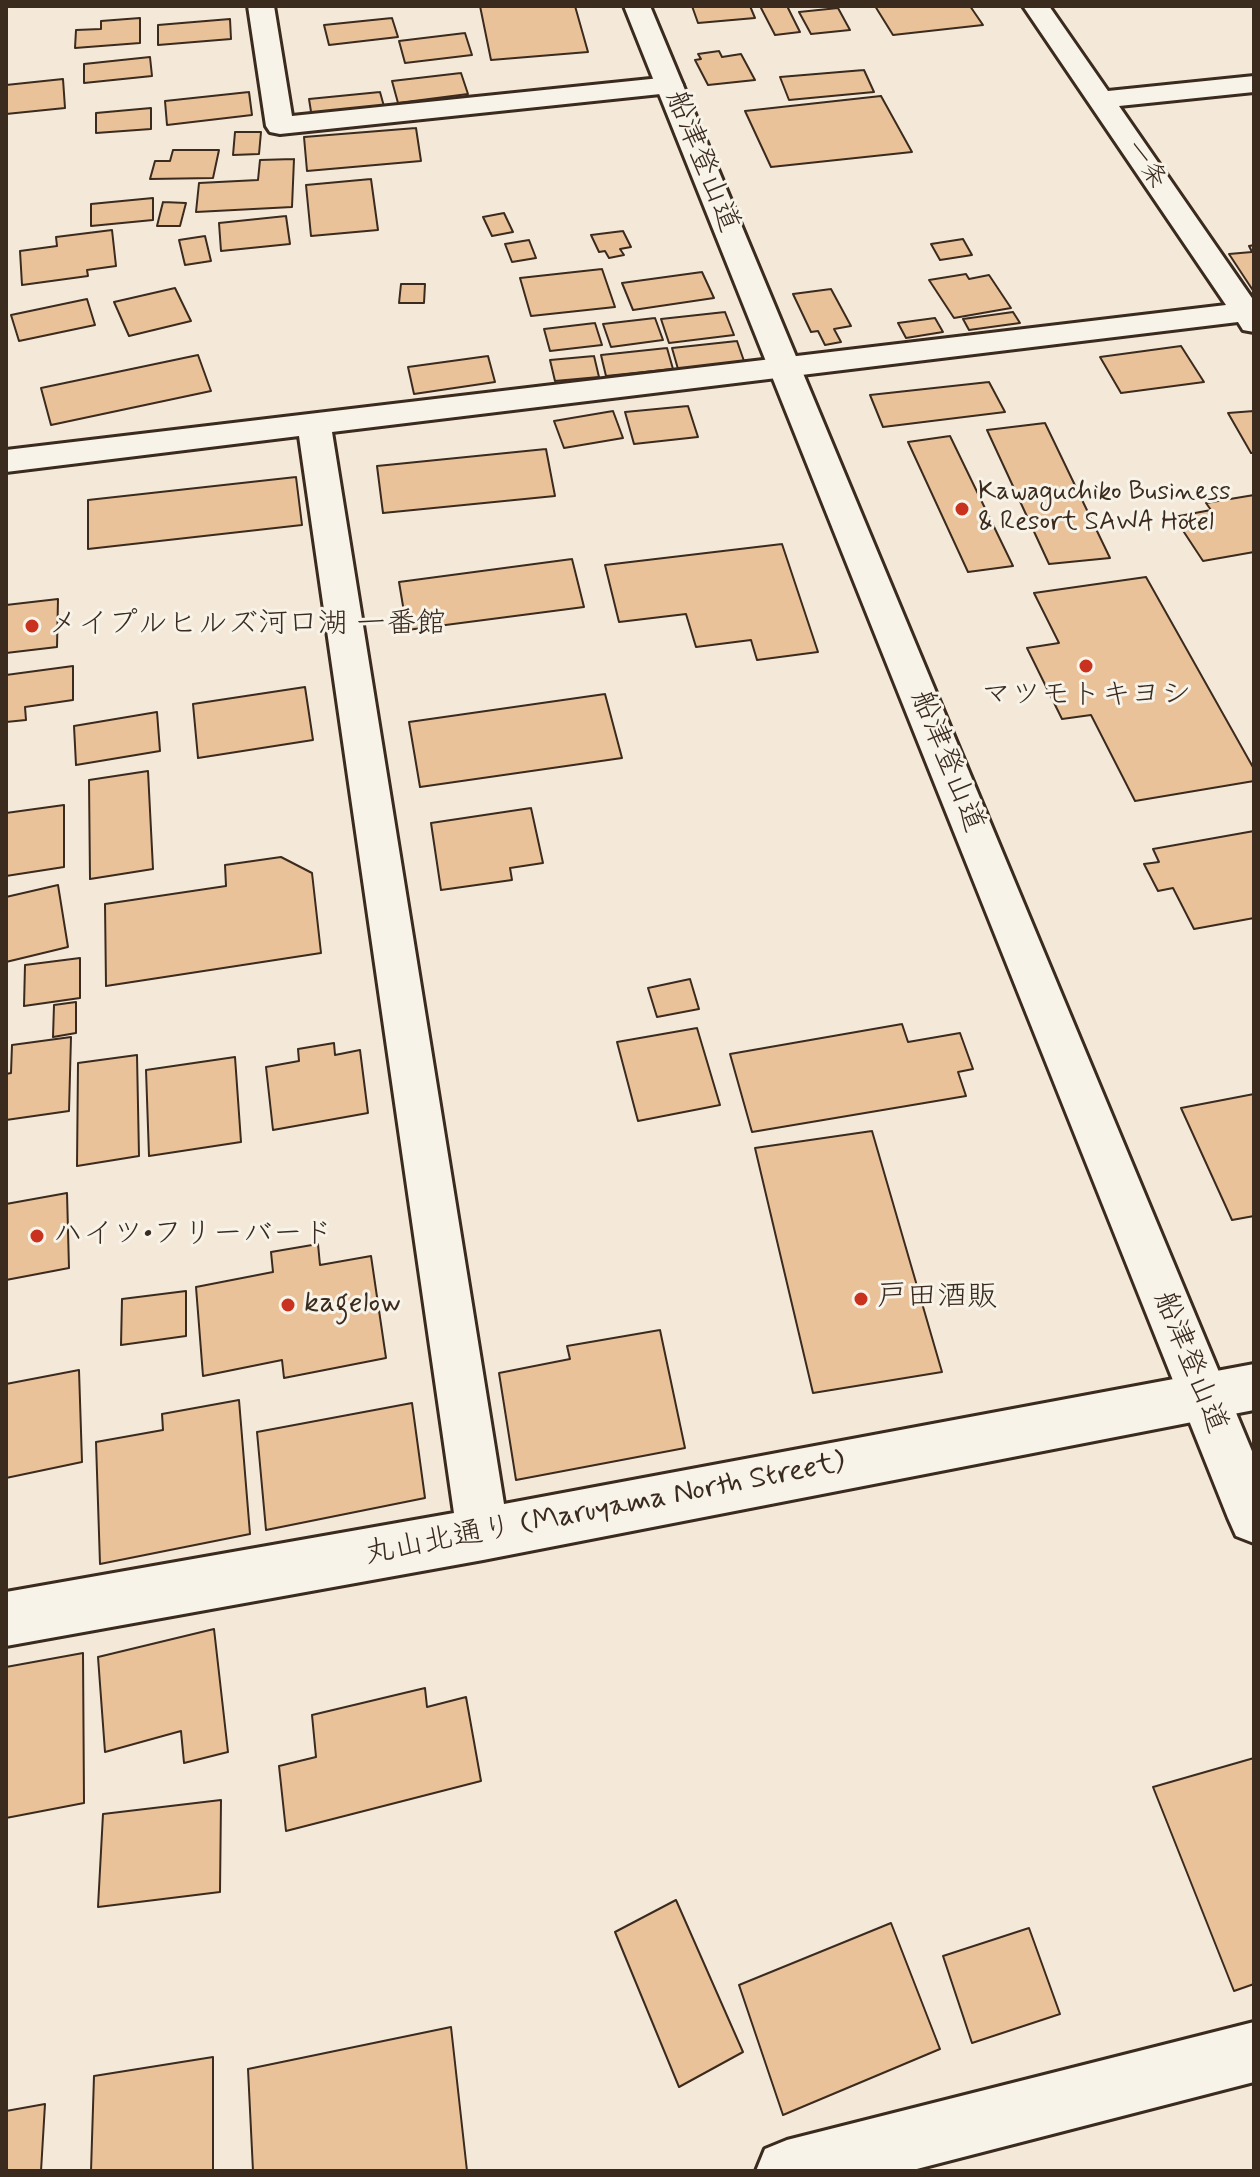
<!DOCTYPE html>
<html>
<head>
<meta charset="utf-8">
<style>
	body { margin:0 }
	#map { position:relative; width:1260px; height:2177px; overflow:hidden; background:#f4e9d8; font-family:Mynerve,sans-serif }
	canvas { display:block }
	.frame { position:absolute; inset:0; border:8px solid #3b2a1e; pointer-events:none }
</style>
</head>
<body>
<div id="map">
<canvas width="1260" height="2177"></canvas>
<div class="frame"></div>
</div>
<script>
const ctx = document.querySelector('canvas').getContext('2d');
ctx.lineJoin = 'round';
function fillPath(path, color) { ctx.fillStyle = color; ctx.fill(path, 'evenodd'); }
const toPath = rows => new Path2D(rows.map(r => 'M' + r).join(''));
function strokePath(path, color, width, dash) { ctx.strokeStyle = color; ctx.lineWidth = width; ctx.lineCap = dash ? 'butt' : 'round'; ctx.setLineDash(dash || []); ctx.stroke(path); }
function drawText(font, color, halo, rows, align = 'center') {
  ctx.font = font + ' Mynerve,"Klee One",sans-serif'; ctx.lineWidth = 6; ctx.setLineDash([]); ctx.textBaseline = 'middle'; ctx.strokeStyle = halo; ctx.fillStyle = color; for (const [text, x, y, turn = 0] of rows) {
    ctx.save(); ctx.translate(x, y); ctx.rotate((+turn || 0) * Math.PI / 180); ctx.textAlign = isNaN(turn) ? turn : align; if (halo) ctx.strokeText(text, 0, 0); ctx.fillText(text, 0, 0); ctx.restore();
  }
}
const building = toPath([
	[480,6,575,6,588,52,491,60,480,6],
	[692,6,750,6,755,18,698,23,692,6],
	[760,6,787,6,800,32,775,35,760,6],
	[875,6,970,6,983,25,893,35,875,6],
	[838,8,850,30,811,34,799,12,838,8],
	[140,18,140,43,75,48,76,30,101,29,101,21,140,18],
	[392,18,398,37,329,45,324,25,392,18],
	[230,19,231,39,158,45,158,25,230,19],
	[465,33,472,55,405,63,399,41,465,33],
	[719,51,722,57,741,54,755,80,708,85,695,60,701,59,698,54,719,51],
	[150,57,152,76,84,83,84,64,150,57],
	[864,70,874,92,789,100,780,77,864,70],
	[461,73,468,94,398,103,392,81,461,73],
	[63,79,65,108,6,114,6,85,63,79],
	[249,92,252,115,167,125,165,101,249,92],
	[380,92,385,110,312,118,309,99,380,92],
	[881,96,912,152,771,167,745,111,881,96],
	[151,108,151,129,96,133,96,113,151,108],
	[416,128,421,161,307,171,304,137,416,128],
	[235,132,261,132,259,154,233,155,235,132],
	[173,150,219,150,213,178,150,179,155,161,170,161,173,150],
	[294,159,292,207,196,212,199,183,258,180,260,160,294,159],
	[371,179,378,230,311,236,306,185,371,179],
	[153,198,153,220,91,226,91,204,153,198],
	[163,202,186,203,180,226,157,226,163,202],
	[504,213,513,232,492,236,483,217,504,213],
	[286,216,290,244,221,251,219,223,286,216],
	[112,230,116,266,87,270,88,276,22,285,20,251,57,246,56,237,112,230],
	[623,231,631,247,620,249,624,255,609,258,605,251,599,252,591,235,623,231],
	[205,236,211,261,185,265,179,240,205,236],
	[963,239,972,255,940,260,931,244,963,239],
	[529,240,536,258,512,262,505,244,529,240],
	[1254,245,1254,292,1229,254,1252,252,1249,246,1254,245],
	[602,269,615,307,531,316,520,278,602,269],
	[702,272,714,298,633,310,622,283,702,272],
	[966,274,969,279,989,275,1011,308,954,318,929,280,966,274],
	[401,284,425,284,424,303,399,303,401,284],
	[175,288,191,321,129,336,114,302,175,288],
	[831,289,851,326,834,329,841,342,825,345,818,331,811,332,793,294,831,289],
	[87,299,95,325,19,341,11,315,87,299],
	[725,312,734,335,669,343,661,319,725,312],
	[1013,312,1020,323,969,330,963,319,1013,312],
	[655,318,663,340,611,347,603,324,655,318],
	[935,318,943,332,906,338,898,323,935,318],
	[595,323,602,345,550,351,544,329,595,323],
	[737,341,744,361,678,369,672,348,737,341],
	[1181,346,1204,382,1121,393,1100,357,1181,346],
	[667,348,673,369,606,376,601,355,667,348],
	[198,355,211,391,51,425,41,388,198,355],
	[488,356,495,382,414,394,408,367,488,356],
	[594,356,599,377,555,381,550,360,594,356],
	[989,382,1005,412,883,427,870,395,989,382],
	[688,406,698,437,634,444,625,412,688,406],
	[613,411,623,438,564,448,554,421,613,411],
	[1254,411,1254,453,1251,453,1228,413,1254,411],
	[1045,423,1110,558,1049,564,987,430,1045,423],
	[950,436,1013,566,968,572,908,442,950,436],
	[546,449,555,496,383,513,377,466,546,449],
	[296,477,302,525,88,549,88,500,296,477],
	[1254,495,1254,552,1203,561,1174,517,1211,510,1206,503,1254,495],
	[782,544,818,652,757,660,751,640,696,647,686,614,619,622,605,565,782,544],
	[572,559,584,607,407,630,399,582,572,559],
	[1146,577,1254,769,1254,781,1135,801,1091,715,1062,719,1027,648,1059,643,1034,593,1146,577],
	[58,599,57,647,6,653,6,605,58,599],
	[73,666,73,700,25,707,26,720,6,722,6,675,73,666],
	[305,687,313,740,198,758,193,704,305,687],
	[605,694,622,758,420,787,409,722,605,694],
	[157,712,160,751,76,765,74,726,157,712],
	[148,771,153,869,90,879,89,780,148,771],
	[64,805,64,867,6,876,6,813,64,805],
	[531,808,543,863,510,868,512,880,441,890,431,823,531,808],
	[1254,831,1254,918,1194,929,1173,888,1158,891,1144,864,1159,862,1153,849,1254,831],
	[281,857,312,873,321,953,106,986,105,904,226,886,225,865,281,857],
	[58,885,68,947,6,962,6,897,58,885],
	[80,958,80,998,24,1006,25,965,80,958],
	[690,979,699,1009,657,1017,648,988,690,979],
	[76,1002,76,1033,53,1037,54,1005,76,1002],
	[902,1024,908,1042,960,1033,973,1069,958,1072,966,1096,752,1132,730,1054,902,1024],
	[697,1028,720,1105,638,1121,617,1042,697,1028],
	[71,1037,69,1111,6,1120,6,1074,11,1073,12,1045,71,1037],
	[334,1043,335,1055,360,1050,368,1113,273,1130,266,1067,299,1061,298,1049,334,1043],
	[137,1055,139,1156,77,1166,78,1063,137,1055],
	[235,1057,241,1142,149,1156,146,1070,235,1057],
	[1254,1094,1254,1216,1232,1220,1181,1108,1254,1094],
	[872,1131,942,1372,813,1393,755,1148,872,1131],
	[67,1193,69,1268,6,1280,6,1204,67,1193],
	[318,1244,320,1265,371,1256,386,1358,284,1378,282,1360,203,1376,196,1287,273,1272,271,1252,318,1244],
	[186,1291,186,1336,121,1345,122,1299,186,1291],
	[660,1330,685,1448,516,1480,499,1373,570,1359,567,1346,660,1330],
	[79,1370,82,1462,6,1478,6,1384,79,1370],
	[239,1400,250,1534,100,1564,96,1442,163,1430,162,1414,239,1400],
	[412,1403,425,1498,266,1530,257,1432,412,1403],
	[214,1629,228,1752,184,1763,181,1731,105,1752,98,1657,214,1629],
	[83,1653,84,1803,6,1818,6,1667,83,1653],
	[425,1688,427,1707,466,1697,481,1781,286,1831,279,1766,316,1757,312,1715,425,1688],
	[1254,1758,1254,1984,1234,1991,1153,1787,1254,1758],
	[221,1800,220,1892,98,1907,103,1814,221,1800],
	[676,1900,743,2052,679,2087,615,1932,676,1900],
	[891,1923,940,2049,783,2115,739,1985,891,1923],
	[1029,1928,1060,2014,972,2043,943,1956,1029,1928],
	[451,2027,467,2171,253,2171,248,2069,451,2027],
	[213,2057,213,2171,91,2171,94,2076,213,2057],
	[45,2104,41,2171,6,2171,6,2111,45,2104]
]);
fillPath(building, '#eac29a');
strokePath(building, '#3b2a1e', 2);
const street = toPath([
	[248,6,274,6,292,116,670,77,679,79,683,85,679,91,670,93,280,134,270,132,266,126,248,6],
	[1023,6,1049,6,1108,91,1254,76,1254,92,1119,106,1254,301,1254,332,1243,330,1238,322,332,432,504,1504,1254,1364,1254,1410,483,1560,6,1646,6,1592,454,1513,299,436,6,472,6,450,1226,305,1023,6],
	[1254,2022,1254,2082,909,2171,756,2171,765,2149,787,2140,1254,2022]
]);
const secondary = toPath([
	[624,6,650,6,1254,1456,1254,1543,1236,1536,1228,1518,624,6]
]);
strokePath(street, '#3b2a1e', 6);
strokePath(secondary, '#3b2a1e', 6);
fillPath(street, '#f7f3e8');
fillPath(secondary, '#f7f3e8');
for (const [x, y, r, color] of [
	[962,509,8,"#c8321e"],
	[32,626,8,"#c8321e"],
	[1086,666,8,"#c8321e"],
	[37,1236,8,"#c8321e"],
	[861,1299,8,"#c8321e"],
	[288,1305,8,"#c8321e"]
]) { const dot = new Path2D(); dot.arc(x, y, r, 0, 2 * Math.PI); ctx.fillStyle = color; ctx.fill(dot); strokePath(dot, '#f7f3e8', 3); }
drawText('26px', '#3b2a1e', '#f7f3e8', [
	["一条",1145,165,55]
]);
drawText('26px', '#3b2a1e', '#f7f3e8', [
	["Kawaguchiko Business",978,494],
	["& Resort SAWA Hotel",978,524]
], 'left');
drawText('30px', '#3b2a1e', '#f7f3e8', [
	["船津登山道",701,162,68],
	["船津登山道",946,762,68],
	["船津登山道",1189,1363,68],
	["丸山北通り (Maruyama North Street)",605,1510,-11]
]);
drawText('30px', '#3b2a1e', '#f7f3e8', [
	["メイプルヒルズ河口湖 一番館",48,626],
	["マツモトキヨシ",1086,697,"center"],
	["ハイツ•フリーバード",53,1236],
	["戸田酒販",877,1299],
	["kagelow",304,1305]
], 'left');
</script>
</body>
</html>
